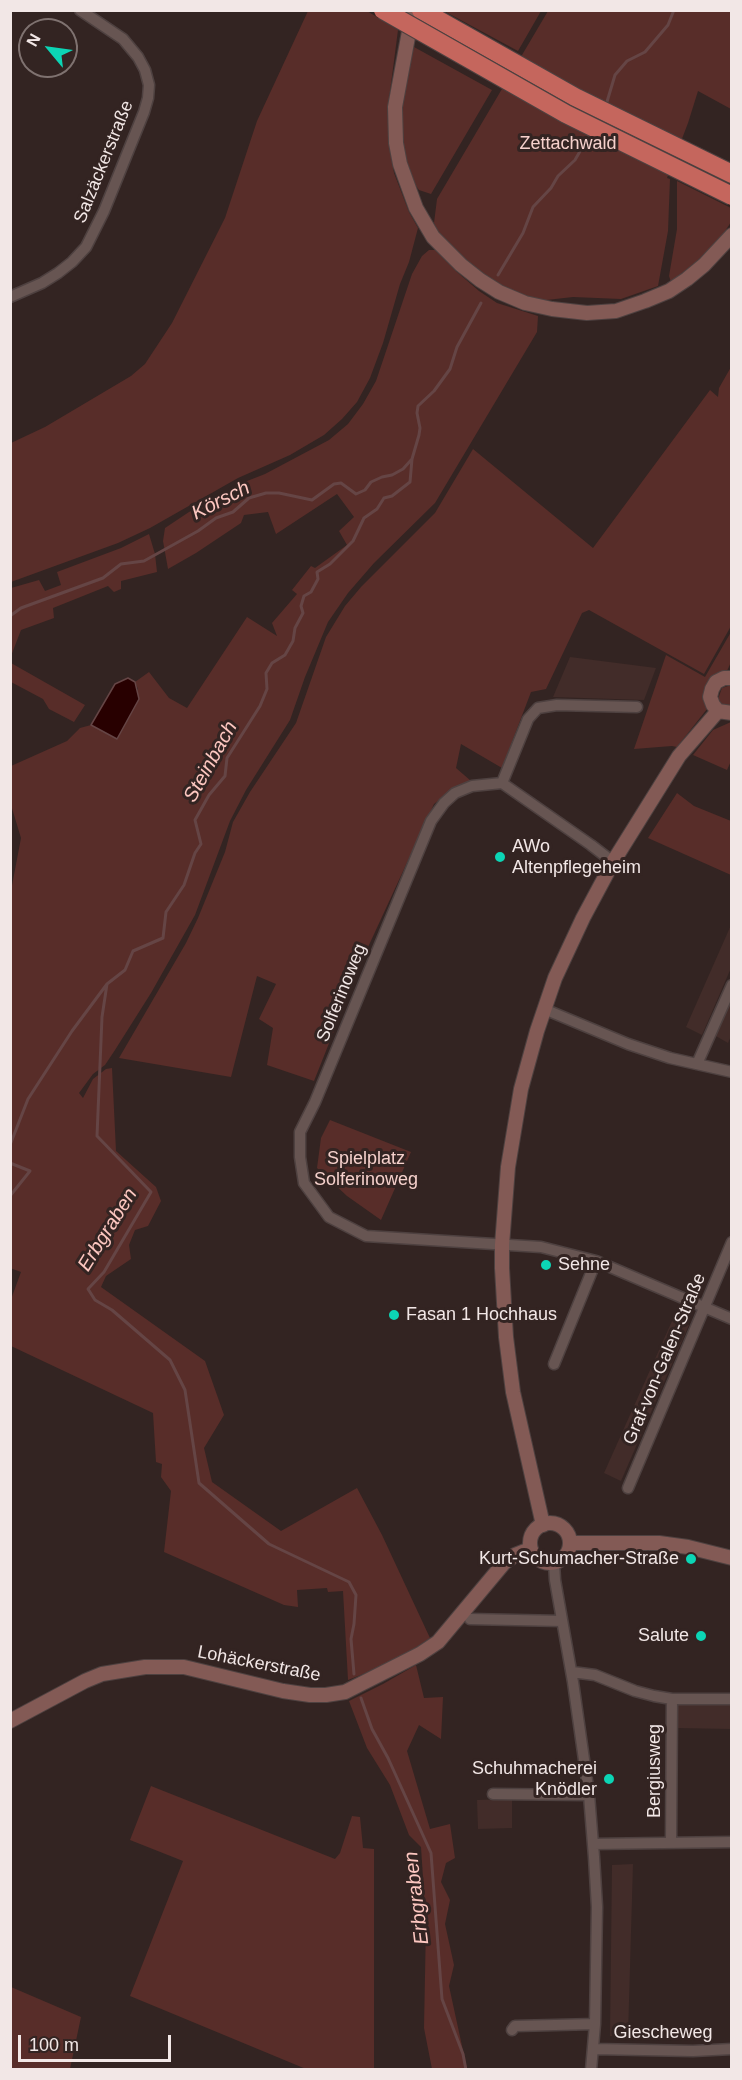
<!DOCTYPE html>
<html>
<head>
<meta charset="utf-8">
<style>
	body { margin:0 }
	#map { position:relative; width:742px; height:2080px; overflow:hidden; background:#332422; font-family:Arial,sans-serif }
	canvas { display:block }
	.frame { position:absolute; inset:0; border:12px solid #f2e7e6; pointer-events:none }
	.north { position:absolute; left:18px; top:18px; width:60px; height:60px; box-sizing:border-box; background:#332422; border:2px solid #7f7270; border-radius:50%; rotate:299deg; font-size:16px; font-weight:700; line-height:24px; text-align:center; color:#f2e7e6 }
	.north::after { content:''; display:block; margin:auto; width:21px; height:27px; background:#0cd5b5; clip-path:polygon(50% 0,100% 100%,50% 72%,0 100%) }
	.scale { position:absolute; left:18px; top:2035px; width:153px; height:27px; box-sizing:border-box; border:3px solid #f2e7e6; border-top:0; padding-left:8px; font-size:18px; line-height:21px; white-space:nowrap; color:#f2e7e6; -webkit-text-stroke:4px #332422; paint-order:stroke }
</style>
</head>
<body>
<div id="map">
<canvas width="742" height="2080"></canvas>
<div class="frame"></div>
<div class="north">N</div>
<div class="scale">100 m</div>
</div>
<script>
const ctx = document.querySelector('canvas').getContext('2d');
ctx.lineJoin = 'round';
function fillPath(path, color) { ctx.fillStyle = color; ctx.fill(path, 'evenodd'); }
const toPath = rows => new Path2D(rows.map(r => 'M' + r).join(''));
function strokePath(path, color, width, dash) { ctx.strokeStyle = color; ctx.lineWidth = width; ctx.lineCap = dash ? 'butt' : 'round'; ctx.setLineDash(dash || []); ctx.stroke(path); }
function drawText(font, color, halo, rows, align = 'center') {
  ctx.font = font + ' Arial,sans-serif'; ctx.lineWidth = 6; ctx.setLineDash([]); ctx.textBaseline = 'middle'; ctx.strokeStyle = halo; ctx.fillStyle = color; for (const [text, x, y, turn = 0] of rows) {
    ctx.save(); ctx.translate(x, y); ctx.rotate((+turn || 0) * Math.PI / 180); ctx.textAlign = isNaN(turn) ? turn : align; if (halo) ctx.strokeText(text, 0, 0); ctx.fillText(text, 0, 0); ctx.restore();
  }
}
fillPath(toPath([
	[570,657,656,668,644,700,553,697],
	[731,925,731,968,702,1035,686,1027],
	[731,996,731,1036,728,1043,714,1035],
	[672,1321,689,1325,621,1481,604,1473],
	[678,1704,731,1704,731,1729,677,1728],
	[512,1799,512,1828,478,1829,477,1800],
	[633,1864,628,2036,610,2036,612,1865]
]), '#422c29');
fillPath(toPath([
	[308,11,367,11,398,30,388,107,389,144,394,173,409,212,418,228,409,262,400,284,383,343,370,378,357,402,342,419,324,435,290,455,238,478,150,528,118,543,11,582,11,443,45,427,131,376,145,364,172,323,225,218,257,121],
	[444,11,541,11,518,51],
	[548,11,731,11,731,109,698,91,688,123,667,178,670,179,668,231,658,286,621,299,573,297,538,301,504,288,469,265,440,236,434,223,437,199],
	[414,47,492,90,431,194,419,190,404,170,399,107],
	[677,181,731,208,731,222,720,239,696,262,671,282,669,276,677,229],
	[429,250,436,250,457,272,479,291,497,303,538,316,537,332,435,503,374,563,348,593,328,622,305,677,290,720,246,790,230,821,195,915,151,993,115,1050,105,1065,93,1074,79,1093,83,1098,93,1079,106,1069,112,1068,116,1151,156,1187,161,1201,148,1226,135,1230,129,1245,131,1259,106,1276,101,1287,205,1361,224,1415,204,1448,212,1482,281,1531,357,1488,382,1535,430,1638,408,1653,386,1665,348,1680,343,1591,328,1592,327,1588,297,1590,298,1607,284,1605,164,1552,171,1491,161,1477,162,1464,156,1462,153,1413,11,1346,10,1302,21,1272,10,1268,10,896,21,838,11,805,11,766,67,741,80,728,91,725,117,739,138,689,135,682,149,672,169,698,187,708,247,617,277,636,272,623,297,594,292,590,311,566,315,568,347,545,339,531,354,517,337,494,276,534,268,512,244,515,241,523,196,553,168,569,163,541,165,528,189,512,242,483,265,474,329,440,348,424,363,404,376,381,412,274,422,256],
	[731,367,731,626,704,674,589,610,582,613,546,689,531,692,502,768,461,744,456,768,471,781,450,791,434,804,363,958,314,1081,267,1065,273,1028,259,1019,276,984,257,976,231,1077,119,1058,186,943,198,918,225,852,233,822,250,792,296,723,326,637,345,606,361,587,435,513,473,449,593,548,710,390,718,397,719,388],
	[149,534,155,554,157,572,121,581,121,589,114,592,108,586,53,608,54,618,21,630,11,656,11,588,39,580,45,591,61,585,57,572,121,548],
	[731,632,731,662,727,671,719,674,708,687,707,709,677,747,672,746,634,749,666,655,705,677],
	[11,663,85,705,74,722,49,709,43,699,11,682],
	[731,685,731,708,722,705,718,699,722,688],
	[731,722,731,761,727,770,693,755,713,730],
	[677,793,694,806,731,821,731,875,648,838],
	[330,1120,411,1152,381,1220,347,1196,317,1168,321,1138],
	[416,1665,424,1698,443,1697,441,1739,419,1725,407,1751,430,1829,450,1824,455,1858,446,1863,441,1882,450,1900,445,1924,454,1965,449,1986,467,2069,432,2069,424,2028,426,1923,421,1847,409,1835,390,1785,367,1748,349,1701,383,1684],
	[151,1786,335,1859,340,1853,352,1816,360,1817,363,1848,374,1849,374,2069,306,2069,130,1996,183,1861,130,1840],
	[11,1987,81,2017,70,2069,11,2069]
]), '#582d29');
const water = toPath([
	[128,678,135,682,139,699,117,739,91,725,115,684,128,678]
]);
fillPath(water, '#280000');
strokePath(water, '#654545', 1.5);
strokePath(toPath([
	[606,105,615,75,627,61,645,52,668,25,674,10],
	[498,275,523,233,533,207,551,188,558,176,575,160,591,132],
	[10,616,21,608,103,578,121,564,144,561,198,531,216,518,233,512,249,498,266,493,279,493,312,500,334,484,341,483,356,494,365,490,371,482,382,477,392,475,403,469,412,459,419,435,420,428,417,413,418,406,434,391,450,369,457,347,481,303],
	[107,984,102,1017,97,1136,151,1192,104,1272,88,1289,95,1300,112,1310,170,1360,185,1390,199,1483,269,1544,349,1582,356,1595,354,1624,351,1639,354,1674],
	[10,1145,28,1099,72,1031,107,984,125,970,133,951,163,938,166,912,184,885,195,853,201,844,195,820,209,795,225,776,227,758,260,706,267,689,266,673,272,663,285,655,293,641,295,628,303,613,301,606,304,596,311,592,318,579,317,572,330,564,353,541,364,518,377,509,384,498,392,496,410,482,412,459],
	[10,1163,30,1171,10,1196],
	[361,1698,372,1729,388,1758,431,1853,442,1999,463,2054,466,2070]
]), '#654545', 3);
const street = toPath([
	[10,297,42,283,58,273,72,262,86,247,104,211,144,112,148,98,149,85,145,70,138,57,123,39,80,10],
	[502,783,528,719,538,708,557,705,637,707],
	[613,862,591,845,502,783,472,786,455,793,444,803,431,821,315,1102,300,1132,300,1157,304,1183,329,1217,366,1236,541,1247,596,1261,732,1319],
	[544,1009,628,1044,670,1058,732,1072],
	[697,1064,732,985],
	[554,1364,596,1261],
	[628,1488,732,1242],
	[554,1563,555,1580,573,1682,589,1795,594,1857,597,1907,595,2024,591,2070],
	[470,1619,562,1621],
	[572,1672,595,1675,635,1691,654,1696,672,1699,732,1699],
	[493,1794,589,1795],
	[671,1843,672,1699],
	[593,1844,732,1842],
	[512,2030,515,2026,595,2024],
	[594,2049,693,2051,732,2049]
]);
const secondary = toPath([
	[413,10,395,107,396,143,400,164,416,208,433,237,461,265,480,280,499,292,525,303,552,309,587,313,616,311,645,301,669,291,687,279,704,265,732,235],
	[732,678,724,678,716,682,712,689,710,697,713,705,718,711,732,713],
	'530 1543a20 20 0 1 1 40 0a20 20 0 1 1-40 0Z',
	[543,1525,513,1392,506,1337,502,1268,502,1245,508,1167,521,1089,537,1031,555,978,583,918,613,862,679,756,718,711],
	[570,1543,659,1543,688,1547,732,1558],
	[10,1721,85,1681,102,1674,145,1667,184,1667,283,1691,310,1695,326,1695,345,1692,420,1654,438,1642,504,1563,515,1555,530,1549]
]);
const highway = toPath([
	[421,10,575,97,732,174]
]);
strokePath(street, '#4e4140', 13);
strokePath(secondary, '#4e4140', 16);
strokePath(highway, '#4e4140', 20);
strokePath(street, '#675552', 10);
strokePath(secondary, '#835a55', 14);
strokePath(highway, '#c5665d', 18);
const highwayBridge = toPath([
	[383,10,566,114,732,196]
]);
strokePath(highwayBridge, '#4e4140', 20, []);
strokePath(highwayBridge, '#c5665d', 18);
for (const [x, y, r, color] of [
	[500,857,6,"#0cd5b5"],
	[546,1265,6,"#0cd5b5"],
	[394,1315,6,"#0cd5b5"],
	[691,1559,6,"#0cd5b5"],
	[701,1636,6,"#0cd5b5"],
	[609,1779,6,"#0cd5b5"]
]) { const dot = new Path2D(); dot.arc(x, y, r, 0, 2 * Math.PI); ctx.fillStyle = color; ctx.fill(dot); strokePath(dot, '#332422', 2); }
drawText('18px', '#f6d1cc', '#332422', [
	["Zettachwald",568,144],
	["Spielplatz",366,1159],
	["Solferinoweg",366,1180]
]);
drawText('18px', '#f2e7e6', '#332422', [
	["Salzäckerstraße",104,162,-68],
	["Solferinoweg",342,993,-68],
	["Graf-von-Galen-Straße",665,1359,-67],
	["Lohäckerstraße",259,1664,11],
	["Bergiusweg",655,1771,-90],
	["Giescheweg",663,2033]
]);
drawText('18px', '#f2e7e6', '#332422', [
	["AWo",512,847],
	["Altenpflegeheim",512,868],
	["Sehne",558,1265],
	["Fasan 1 Hochhaus",406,1315],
	["Kurt-Schumacher-Straße",679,1559,"right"],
	["Salute",689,1636,"right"],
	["Schuhmacherei",597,1769,"right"],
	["Knödler",597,1790,"right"]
], 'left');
drawText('italic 20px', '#fdc7c0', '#332422', [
	["Körsch",221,501,-27],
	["Steinbach",211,762,-61],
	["Erbgraben",108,1230,-58],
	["Erbgraben",417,1898,-97]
]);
</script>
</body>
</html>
